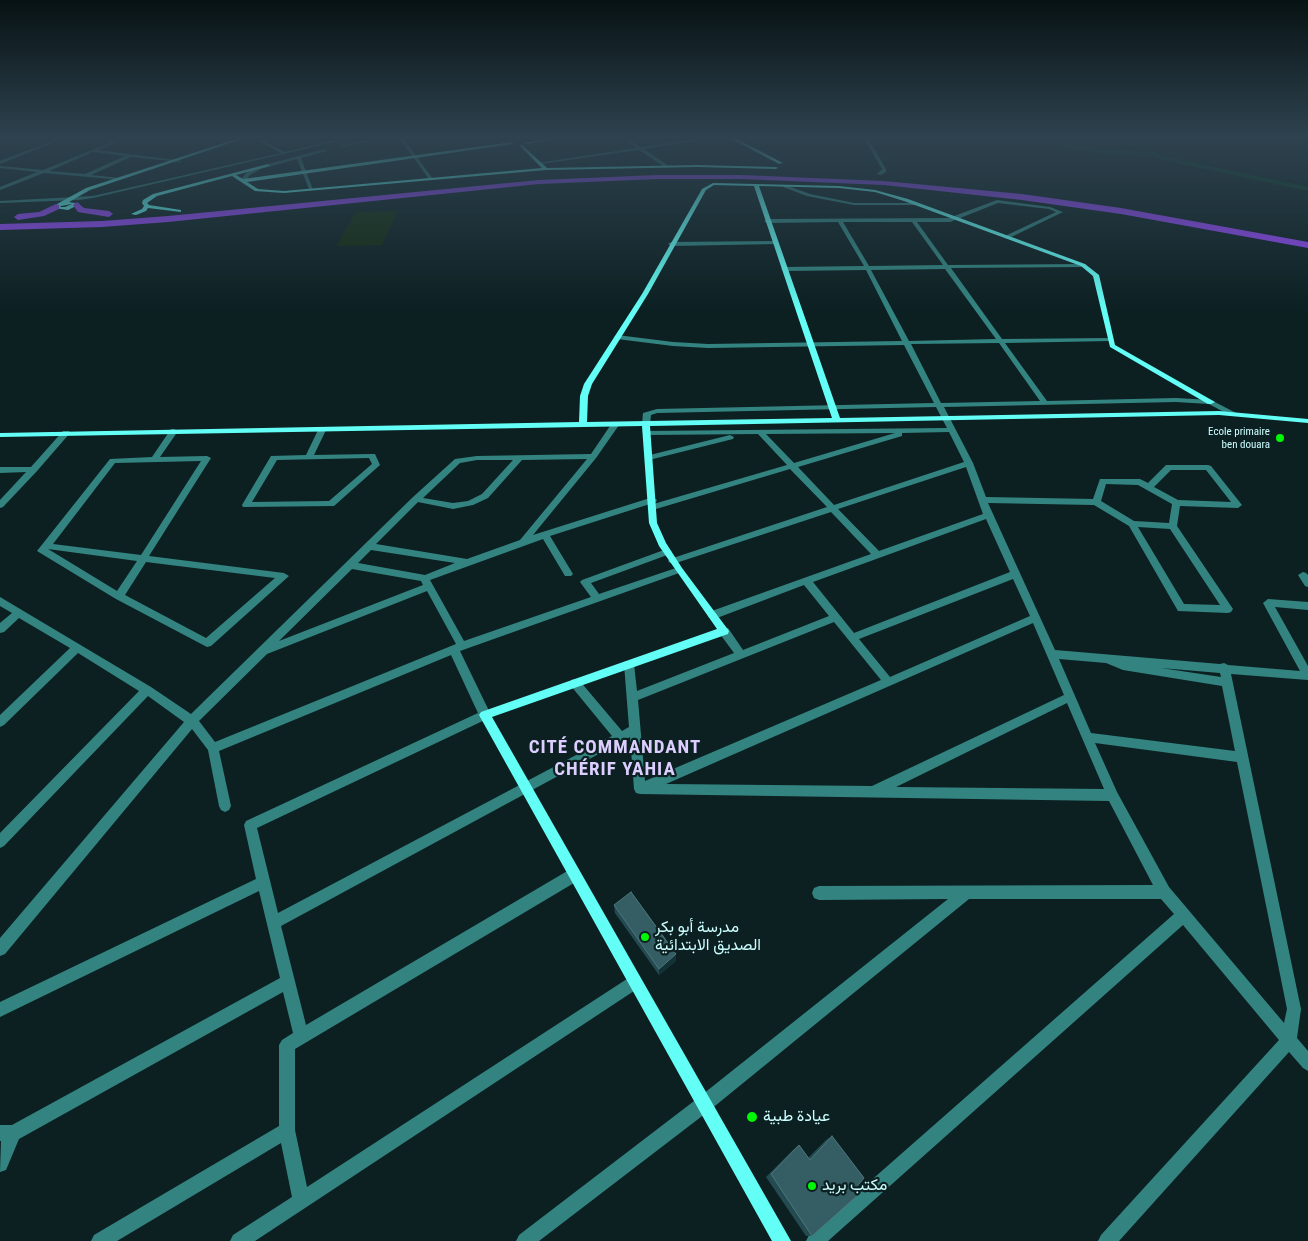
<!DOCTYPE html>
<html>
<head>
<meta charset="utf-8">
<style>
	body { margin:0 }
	canvas { display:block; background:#0c2022 }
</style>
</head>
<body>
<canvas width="1308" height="1241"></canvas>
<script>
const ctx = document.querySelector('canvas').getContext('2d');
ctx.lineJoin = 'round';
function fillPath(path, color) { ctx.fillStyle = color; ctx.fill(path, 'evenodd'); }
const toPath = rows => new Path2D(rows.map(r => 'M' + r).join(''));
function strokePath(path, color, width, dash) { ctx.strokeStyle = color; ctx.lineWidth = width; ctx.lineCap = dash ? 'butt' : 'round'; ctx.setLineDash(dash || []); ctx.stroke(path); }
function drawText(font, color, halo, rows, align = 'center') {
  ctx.font = font + ' "Roboto Condensed",Vazirmatn,sans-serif'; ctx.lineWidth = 4.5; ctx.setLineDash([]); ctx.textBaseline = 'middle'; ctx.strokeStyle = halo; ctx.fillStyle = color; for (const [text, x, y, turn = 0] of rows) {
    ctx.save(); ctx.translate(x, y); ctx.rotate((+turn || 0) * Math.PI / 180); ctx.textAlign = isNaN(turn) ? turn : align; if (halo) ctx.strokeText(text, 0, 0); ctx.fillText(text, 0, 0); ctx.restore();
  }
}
fillPath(toPath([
	[398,211,382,245,336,246,356,212]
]), '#122c0e');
fillPath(toPath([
	[1052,138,1057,138,1069,144,1105,150,1156,152,1161,156,1308,187,1308,191,1159,159,1155,156,1105,154,1067,147,1052,138]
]), '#064026');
fillPath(toPath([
	[60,138,65,138,0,164,0,161,60,138],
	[121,138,126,138,98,150,182,161,180,162,131,157,91,175,120,178,122,180,44,173,0,190,0,187,37,172,0,168,0,166,43,170,121,138],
	[93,152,125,156,85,174,49,171,93,152],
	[253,138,258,138,285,152,346,138,352,138,93,198,79,200,0,203,0,201,93,196,281,153,253,138],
	[380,138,387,138,342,147,340,146,380,138],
	[399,138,403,138,433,179,429,179,399,138],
	[623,138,627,138,641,147,705,138,714,138,644,149,667,165,665,167,639,150,540,164,538,163,636,148,623,138],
	[864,138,868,138,886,169,886,172,881,175,877,174,882,169,864,138],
	[325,149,327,151,301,158,313,190,309,189,297,159,261,169,250,175,244,182,240,181,246,173,257,167,325,149],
	[785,185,810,194,854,203,918,203,920,204,918,205,854,205,807,196,783,187,785,185],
	[997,200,1050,207,1063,212,1007,239,1004,237,1005,236,1056,212,1049,209,998,203,950,222,917,222,948,265,1085,264,1086,265,1083,267,951,268,1002,339,1112,338,1112,340,1110,341,1005,343,1047,401,1176,398,1211,400,1238,414,1234,416,1231,416,1209,404,1176,402,944,407,973,463,986,497,1093,499,1100,479,1140,479,1148,483,1166,465,1208,465,1211,466,1242,505,1238,508,1180,506,1177,526,1231,606,1233,609,1231,612,1228,613,1178,611,1129,526,1094,505,988,503,1055,650,1220,664,1224,663,1228,665,1300,671,1263,603,1268,599,1308,602,1308,610,1275,607,1308,666,1308,680,1231,674,1301,1009,1297,1038,1308,1051,1308,1071,1303,1068,1289,1052,1119,1241,1098,1241,1101,1235,1279,1040,1183,925,828,1241,806,1241,809,1235,1174,914,1161,899,969,899,710,1110,539,1241,516,1241,519,1235,698,1098,948,899,819,900,814,898,812,893,814,888,819,886,1153,885,1109,801,640,794,636,793,634,789,630,737,281,926,306,1025,569,870,574,869,579,870,581,875,579,880,295,1049,295,1130,307,1187,630,977,635,975,640,977,642,982,640,987,255,1241,230,1241,233,1235,292,1197,281,1143,117,1241,91,1241,94,1235,279,1126,279,1045,282,1040,293,1033,283,992,19,1139,6,1170,0,1172,1,1141,0,1141,0,1125,12,1125,280,978,259,891,0,1017,0,1002,256,879,244,825,246,821,478,713,451,655,219,751,231,806,229,810,225,812,221,810,219,806,208,750,192,729,5,954,0,956,0,938,184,722,148,696,4,846,0,848,0,833,139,691,78,653,4,725,0,727,0,715,70,648,19,618,4,632,0,633,0,623,12,613,0,606,0,597,151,687,191,714,413,497,455,459,477,456,591,454,612,423,618,423,619,425,596,458,533,535,650,498,653,497,657,500,656,502,550,536,573,574,571,576,565,576,543,539,430,580,464,641,591,597,580,582,582,580,664,550,667,549,672,552,670,554,591,583,599,594,679,567,684,570,682,572,460,651,491,715,489,718,257,828,278,913,612,736,571,686,570,683,571,680,575,679,579,680,622,731,629,727,624,664,625,661,633,661,634,664,637,691,734,653,720,634,719,631,720,628,728,628,743,650,829,616,804,585,717,618,709,618,708,615,709,612,871,554,831,512,676,563,670,563,668,561,670,559,827,507,790,469,656,509,650,509,649,507,650,505,787,465,758,434,647,435,643,433,647,431,947,428,936,407,657,413,651,415,650,424,646,426,642,424,643,413,657,409,934,403,904,345,708,348,673,346,617,339,614,337,617,335,673,342,708,344,902,341,866,270,784,271,781,269,784,267,864,266,838,222,767,223,764,221,767,219,949,218,997,200],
	[843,222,912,222,943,265,869,266,843,222],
	[945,269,996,339,909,341,871,270,945,269],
	[999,343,1040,401,941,403,911,344,999,343],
	[949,432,964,462,834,505,798,467,902,436,902,433,949,432],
	[895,433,794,463,766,434,895,433],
	[587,459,520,540,467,559,376,544,418,502,453,509,473,505,488,498,522,460,587,459],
	[477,460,513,460,482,494,468,501,453,503,423,498,460,463,477,460],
	[966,467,983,514,879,551,838,509,966,467],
	[1171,470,1206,470,1231,502,1178,500,1154,487,1171,470],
	[1106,484,1138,485,1172,504,1169,523,1134,521,1101,501,1106,484],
	[986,519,1010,572,854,633,813,582,986,519],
	[1138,527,1170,529,1220,605,1184,604,1138,527],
	[371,550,455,563,425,575,358,563,371,550],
	[352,569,421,581,423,585,279,641,352,569],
	[1013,579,1030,616,890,677,859,639,1013,579],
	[427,591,456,644,215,742,199,721,267,654,427,591],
	[834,622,881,680,645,781,638,700,834,622],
	[1033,623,1064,695,872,786,666,784,1033,623],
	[1059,659,1106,663,1123,670,1222,686,1235,751,1091,733,1059,659],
	[1161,668,1220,673,1221,677,1161,668],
	[1067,703,1104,789,896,787,1067,703],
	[1095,743,1237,762,1287,1009,1284,1023,1169,887,1117,792,1095,743],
	[775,241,778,243,777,244,671,246,668,244,671,242,775,241],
	[319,428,322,428,326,430,314,455,372,454,375,454,380,465,334,506,243,507,242,505,271,456,306,455,319,428],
	[369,458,372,464,329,501,252,502,277,460,369,458],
	[171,429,174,429,178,431,160,457,207,456,211,458,149,556,284,573,289,576,211,646,207,647,116,599,37,551,110,459,152,457,171,429],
	[201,461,141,555,53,544,115,463,201,461],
	[48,549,137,561,117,591,48,549],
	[146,562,275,578,206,638,125,595,146,562],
	[63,431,69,431,70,433,37,471,3,507,0,508,0,500,26,472,0,473,0,467,31,467,63,431],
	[730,435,734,437,733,439,649,460,645,458,646,456,730,435],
	[1303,572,1306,573,1308,575,1308,587,1305,586,1298,575,1303,572]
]), '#338480');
fillPath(toPath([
	[239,138,256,138,242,139,90,190,69,202,80,204,68,210,54,208,57,204,86,188,239,138],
	[72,204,65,207,60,207,61,206,72,204],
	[556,138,565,138,526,144,524,143,556,138],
	[730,138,735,138,783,163,779,164,730,138],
	[512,142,513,144,247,182,258,189,284,191,542,168,520,146,521,144,547,168,697,165,776,167,778,168,776,169,697,167,546,170,284,193,255,191,232,176,157,196,147,203,149,205,181,210,181,212,148,208,146,211,136,215,131,214,142,209,144,206,142,203,143,200,153,194,268,164,270,166,236,175,243,179,512,142],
	[713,183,839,186,875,190,908,199,1085,264,1099,275,1115,345,1215,402,1211,404,1208,404,1110,347,1093,276,1081,266,904,201,875,192,839,188,759,186,840,418,1219,411,1308,419,1308,423,1219,415,650,426,657,523,666,543,682,568,729,631,728,634,492,717,791,1241,772,1241,479,715,481,712,717,629,659,546,649,523,642,426,0,437,0,433,579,422,580,396,584,384,642,294,702,189,713,183],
	[714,185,754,186,832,418,587,422,588,396,592,384,648,294,706,190,714,185]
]), '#63fff6');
fillPath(toPath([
	[657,175,742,175,884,181,1022,194,1121,208,1308,242,1308,248,1121,214,1022,200,884,185,742,179,657,179,539,184,168,222,102,227,0,230,0,224,102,221,168,216,539,180,657,175],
	[77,202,84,208,109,211,113,214,109,217,78,212,73,205,77,202],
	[56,204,59,205,59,209,44,216,18,220,14,217,18,214,39,212,56,204]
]), '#9847ff');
fillPath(toPath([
	[614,905,676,954,676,961,659,975,615,913],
	[832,1136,812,1236,806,1236,766,1177,794,1149,799,1145,808,1158,826,1140]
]), '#234b51');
fillPath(toPath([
	[676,954,676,961,659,975,659,969]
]), '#123236');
const building = toPath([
	[631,892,676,954,659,969,614,905,631,892],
	[832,1136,864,1178,855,1189,859,1194,812,1236,771,1174,799,1145,810,1160,832,1136]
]);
fillPath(building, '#355e64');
strokePath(building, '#4d777c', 1);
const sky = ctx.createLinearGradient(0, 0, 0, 311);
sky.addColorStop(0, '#071213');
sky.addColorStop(0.44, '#2e424f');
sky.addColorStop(1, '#2e424f00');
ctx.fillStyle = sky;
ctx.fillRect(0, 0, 1308, 311);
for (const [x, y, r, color] of [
	[1280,438,5,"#00f705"],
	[645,937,5,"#00f705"],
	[752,1117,6,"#00f705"],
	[812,1186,5,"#00f705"]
]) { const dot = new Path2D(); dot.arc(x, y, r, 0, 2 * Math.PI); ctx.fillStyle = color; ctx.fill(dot); strokePath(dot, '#0c2022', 2); }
drawText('11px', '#ccfdff', '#0c2022', [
	["Ecole primaire",1270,432],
	["ben douara",1270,445]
], 'right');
drawText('16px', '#ccfdff', '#0c2022', [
	["مدرسة أبو بكر",655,928],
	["الصديق الابتدائية",655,946],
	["عيادة طبية",763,1117],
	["مكتب بريد",822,1186]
], 'left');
ctx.letterSpacing = '1px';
drawText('bold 19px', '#dcceff', '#0c2022', [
	["CITÉ COMMANDANT",615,748],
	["CHÉRIF YAHIA",615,770]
]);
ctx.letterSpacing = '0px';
</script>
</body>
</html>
